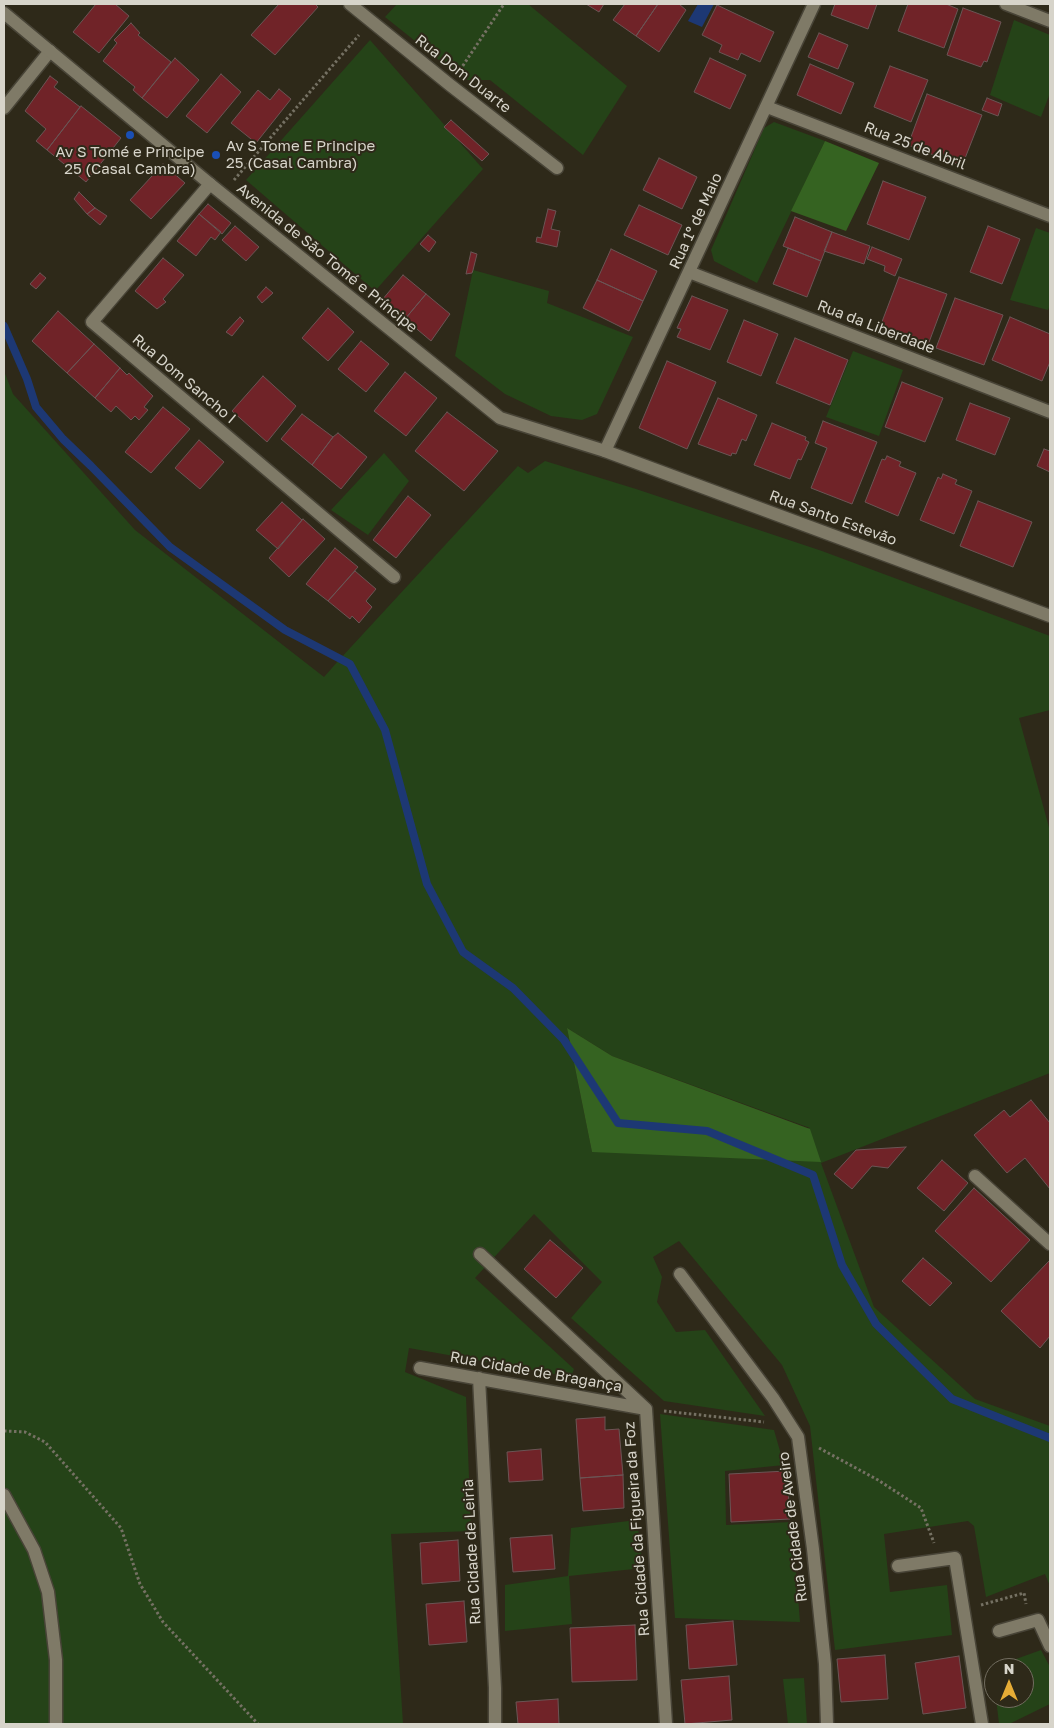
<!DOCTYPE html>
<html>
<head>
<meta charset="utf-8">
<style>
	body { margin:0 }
	#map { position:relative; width:1054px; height:1728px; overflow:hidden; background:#2e2919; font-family:"Golos Text",sans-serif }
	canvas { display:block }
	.frame { position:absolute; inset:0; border:5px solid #d7d4ca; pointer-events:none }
	.north { position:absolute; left:984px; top:1658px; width:50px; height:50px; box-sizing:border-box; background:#2e2919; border:1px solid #726d60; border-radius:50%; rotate:0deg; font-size:14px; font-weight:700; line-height:20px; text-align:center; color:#d7d4ca }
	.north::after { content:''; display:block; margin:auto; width:18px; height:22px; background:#e6ac36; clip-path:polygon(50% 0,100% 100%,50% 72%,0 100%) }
</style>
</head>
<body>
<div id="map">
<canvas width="1054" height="1728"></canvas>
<div class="frame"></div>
<div class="north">N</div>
</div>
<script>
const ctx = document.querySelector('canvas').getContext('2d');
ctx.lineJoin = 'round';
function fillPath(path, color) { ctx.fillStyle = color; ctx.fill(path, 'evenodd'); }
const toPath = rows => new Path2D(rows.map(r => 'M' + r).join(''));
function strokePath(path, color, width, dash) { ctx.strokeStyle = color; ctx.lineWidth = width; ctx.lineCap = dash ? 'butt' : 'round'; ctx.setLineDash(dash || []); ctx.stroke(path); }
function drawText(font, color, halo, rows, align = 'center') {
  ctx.font = font + ' "Golos Text",sans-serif'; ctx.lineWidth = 4; ctx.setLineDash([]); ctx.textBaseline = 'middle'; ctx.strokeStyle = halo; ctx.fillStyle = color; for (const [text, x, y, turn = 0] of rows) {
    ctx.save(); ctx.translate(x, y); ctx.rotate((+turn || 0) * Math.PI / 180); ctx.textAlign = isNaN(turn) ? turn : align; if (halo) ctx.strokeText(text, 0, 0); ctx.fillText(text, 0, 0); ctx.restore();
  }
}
fillPath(toPath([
	[397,4,528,4,627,86,583,155,490,80,464,80,385,17],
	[1014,20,1050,35,1050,93,1041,117,990,95],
	[370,40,483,169,375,291,246,180],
	[774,122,825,141,757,283,714,261,711,250,764,128],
	[1036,228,1050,233,1050,305,1048,310,1010,300],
	[473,270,549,291,547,303,633,337,597,414,582,420,551,416,505,394,455,356],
	[853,351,903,370,879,436,826,417],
	[4,371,13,394,135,530,324,677,339,660,518,466,528,473,545,461,636,489,822,551,1050,636,1050,710,1019,718,1050,831,1050,1073,821,1163,874,1307,975,1399,1050,1426,1050,1586,1045,1574,986,1597,974,1526,968,1521,884,1534,890,1592,947,1585,952,1635,835,1650,810,1426,782,1365,679,1241,653,1257,662,1277,657,1302,676,1332,705,1330,765,1416,664,1401,571,1318,602,1282,534,1214,475,1278,574,1369,571,1377,409,1348,405,1372,466,1397,471,1531,391,1534,403,1724,4,1724],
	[567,1028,612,1056,810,1128,592,1152],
	[384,453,409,481,368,535,331,510],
	[660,1414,774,1430,784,1465,725,1471,726,1525,792,1522,800,1622,675,1618],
	[637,1520,643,1568,569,1576,572,1624,505,1631,505,1585,568,1576,571,1528],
	[1041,1650,1050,1667,1050,1704,1009,1724,999,1724,996,1698,1024,1698,1024,1668,994,1668,994,1687,991,1668],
	[804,1678,807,1724,788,1724,783,1679]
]), '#254318');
fillPath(toPath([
	[825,141,879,163,846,231,791,211],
	[567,1028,612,1056,810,1129,821,1162,592,1152]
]), '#356321');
fillPath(toPath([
	[698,4,714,4,702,27,688,21]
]), '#1d3874');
strokePath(toPath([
	[4,326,27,379,36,407,63,439,91,466,170,547,285,630,350,664,385,730,427,884,463,952,513,988,564,1040,618,1123,707,1131,813,1175,842,1265,876,1324,952,1399,1050,1438]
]), '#1d3874', 8);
const building = toPath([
	[96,4,115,4,129,16,99,53,73,32,96,4],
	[279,4,315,4,318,7,275,55,251,35,279,4],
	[586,4,604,4,599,12,586,4],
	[625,4,658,4,636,36,613,20,625,4],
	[658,4,679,4,686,10,659,52,636,36,658,4],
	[835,4,877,4,868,29,831,15,835,4],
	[908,4,946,4,958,9,944,48,898,31,908,4],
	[717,5,774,32,760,62,741,53,738,60,719,52,722,45,702,35,717,5],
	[963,8,1001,22,987,62,984,61,981,67,947,55,963,8],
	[131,23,140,33,138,35,171,62,142,98,133,90,135,87,103,61,117,43,114,40,131,23],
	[819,33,848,45,838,69,808,57,819,33],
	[175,58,199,80,167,118,142,98,175,58],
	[710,58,746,75,730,109,694,92,710,58],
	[810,64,854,83,841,114,797,95,810,64],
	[890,66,928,80,911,122,874,107,890,66],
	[221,74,241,92,207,133,186,116,221,74],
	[50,76,58,82,54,87,80,107,47,150,36,141,46,129,25,111,50,76],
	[279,89,291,99,256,143,231,123,258,90,270,100,279,89],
	[927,94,982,115,962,166,908,145,927,94],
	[987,98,1002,104,998,116,982,110,987,98],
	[81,106,121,138,86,182,47,150,81,106],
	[451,120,489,154,482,161,444,127,451,120],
	[659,158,697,177,682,209,643,190,659,158],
	[163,164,185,183,151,219,130,200,163,164],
	[883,181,926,197,909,240,867,224,883,181],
	[79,192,95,208,87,214,74,199,79,192],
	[208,204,231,223,222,234,199,214,208,204],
	[639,205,682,225,668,255,624,235,639,205],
	[95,208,107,216,100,225,87,214,95,208],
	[548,209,556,211,551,229,560,231,557,247,536,242,537,237,541,238,548,209],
	[199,214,221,232,215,240,211,237,196,256,177,241,199,214],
	[795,217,832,232,821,261,783,246,795,217],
	[235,226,259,247,246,261,222,240,235,226],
	[988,226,1020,239,1002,284,970,272,988,226],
	[832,232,870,246,864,264,824,251,832,232],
	[428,235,436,242,429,252,420,244,428,235],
	[872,247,902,259,895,276,884,271,885,266,867,259,872,247],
	[788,248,821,261,807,297,773,284,788,248],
	[611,249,657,271,643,301,597,280,611,249],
	[471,252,477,254,473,270,472,273,466,274,471,252],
	[163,258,184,275,163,299,166,302,157,309,135,291,163,258],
	[40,273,46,278,36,289,30,284,40,273],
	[403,275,426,294,405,319,382,300,403,275],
	[899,277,947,294,928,345,880,327,899,277],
	[597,280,643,301,629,331,583,308,597,280],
	[266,287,273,293,262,303,257,297,266,287],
	[426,294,450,314,431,341,405,319,426,294],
	[692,296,728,310,710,350,677,337,681,329,677,328,692,296],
	[955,298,1003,315,984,365,936,348,955,298],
	[328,308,354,332,328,361,302,338,328,308],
	[58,311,94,344,67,373,32,341,58,311],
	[240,317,244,321,232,336,226,332,240,317],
	[1010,317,1050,334,1050,362,1042,381,992,360,1010,317],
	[744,320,778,334,761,376,727,362,744,320],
	[795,338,848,360,830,405,776,383,795,338],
	[361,341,389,364,366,392,338,369,361,341],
	[94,344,120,368,95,398,67,373,94,344],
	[667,361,716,382,687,449,639,428,667,361],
	[120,368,127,375,129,373,153,396,144,407,148,410,139,420,135,416,131,420,116,406,111,412,95,398,120,368],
	[405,372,437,398,406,436,374,411,405,372],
	[263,376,296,406,267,442,232,411,263,376],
	[902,382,943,398,925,442,885,427,902,382],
	[718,398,757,415,746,441,742,439,736,454,732,453,731,456,698,444,718,398],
	[970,403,1010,418,995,455,956,440,970,403],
	[163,407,190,429,151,473,125,452,163,407],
	[447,412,498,451,464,491,415,451,447,412],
	[302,414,333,437,312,465,281,439,302,414],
	[823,421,877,442,852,504,811,488,827,448,815,443,823,421],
	[772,423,806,437,805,440,809,442,801,460,798,459,790,479,754,465,772,423],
	[338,433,367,457,341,489,312,465,333,437,338,433],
	[199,440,224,462,200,489,175,468,199,440],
	[1044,449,1050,451,1050,472,1037,466,1044,449],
	[887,456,901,462,899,466,916,473,898,516,865,502,882,459,885,460,887,456],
	[943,474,957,480,955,484,972,491,954,534,920,520,938,477,941,479,943,474],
	[408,496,431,515,396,558,373,540,408,496],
	[978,501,1032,522,1013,567,960,546,978,501],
	[282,502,302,520,278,549,256,530,282,502],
	[303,519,325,539,289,577,269,558,303,519],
	[335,548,358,567,328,601,306,584,335,548],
	[355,571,376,589,366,601,372,607,359,623,352,616,350,619,328,601,355,571],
	[1031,1100,1050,1123,1050,1189,1025,1158,1007,1173,974,1135,1004,1110,1010,1117,1031,1100],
	[906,1147,888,1168,872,1166,852,1189,834,1174,856,1150,906,1147],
	[942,1160,968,1183,944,1211,917,1188,942,1160],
	[974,1188,1030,1240,991,1282,935,1231,974,1188],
	[550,1240,583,1268,556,1298,524,1269,550,1240],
	[923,1258,952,1283,930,1306,902,1281,923,1258],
	[1050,1260,1050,1336,1040,1348,1001,1311,1050,1260],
	[605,1417,605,1430,619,1429,623,1475,580,1478,576,1419,605,1417],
	[541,1449,543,1480,509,1482,507,1452,541,1449],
	[787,1471,790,1519,731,1522,729,1474,787,1471],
	[623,1475,624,1508,583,1511,580,1478,623,1475],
	[552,1535,555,1569,513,1572,510,1538,552,1535],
	[458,1540,460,1581,422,1584,420,1543,458,1540],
	[464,1601,467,1642,429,1645,426,1604,464,1601],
	[733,1621,737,1665,689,1669,686,1625,733,1621],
	[635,1625,637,1680,572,1682,570,1628,635,1625],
	[885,1655,888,1699,841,1702,837,1659,885,1655],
	[959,1656,966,1708,923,1714,915,1663,959,1656],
	[729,1676,732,1720,685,1724,681,1680,729,1676],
	[558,1699,559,1724,518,1724,516,1702,558,1699]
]);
fillPath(building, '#702328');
strokePath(building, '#6b5555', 1);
const lane = toPath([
	[975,1176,1050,1244]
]);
const street = toPath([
	[350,4,450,85,557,168],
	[1006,4,1050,21],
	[767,107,1050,216],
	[4,108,50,51],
	[210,184,92,322,394,577],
	[689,272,1050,412],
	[605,451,814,4],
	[480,1254,646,1409,666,1724],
	[680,1274,773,1398,798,1437,813,1549,825,1664,827,1724],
	[420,1368,646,1409],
	[479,1378,495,1688,495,1724],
	[4,1495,34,1550,48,1592,56,1660,56,1724],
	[898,1566,955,1558,982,1724],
	[999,1631,1038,1620,1050,1646]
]);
const secondary = toPath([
	[4,13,210,184,500,418,605,451,1050,616]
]);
strokePath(lane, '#484437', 15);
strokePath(street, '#484437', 15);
strokePath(secondary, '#484437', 15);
strokePath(toPath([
	[460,70,504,4],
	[234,180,359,35],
	[664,1411,764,1422],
	[4,1431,25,1432,45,1442,121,1528,140,1584,163,1622,258,1724],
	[819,1448,878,1480,921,1508,934,1543],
	[981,1605,1024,1593,1026,1604]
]), '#757163', 3, [2.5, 2.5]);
strokePath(lane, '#7f7a67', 12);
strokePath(street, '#7f7a67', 12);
strokePath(secondary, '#7f7a67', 12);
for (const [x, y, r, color] of [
	[130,135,5,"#1a4fb4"],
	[216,155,5,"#1a4fb4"]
]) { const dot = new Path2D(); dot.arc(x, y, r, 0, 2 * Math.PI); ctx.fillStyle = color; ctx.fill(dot); strokePath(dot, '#2e2919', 2); }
drawText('15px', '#d7d4ca', '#2e2919', [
	["Rua Dom Duarte",463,74,38],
	["Rua 25 de Abril",915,146,21],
	["Rua 1º de Maio",696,221,-65],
	["Avenida de São Tomé e Príncipe",327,258,39],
	["Rua da Liberdade",876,327,21],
	["Rua Dom Sancho I",184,379,40],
	["Rua Santo Estevão",833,518,20],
	["Rua Cidade de Bragança",536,1372,10],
	["Rua Cidade de Aveiro",793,1527,-97],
	["Rua Cidade da Figueira da Foz",637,1529,-94],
	["Rua Cidade de Leiria",472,1552,-93]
]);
drawText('15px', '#d7d4ca', '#2e2919', [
	["Av S Tome E Principe",226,146],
	["25 (Casal Cambra)",226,163],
	["Av S Tomé e Principe",130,152,"center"],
	["25 (Casal Cambra)",130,169,"center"]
], 'left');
</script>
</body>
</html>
